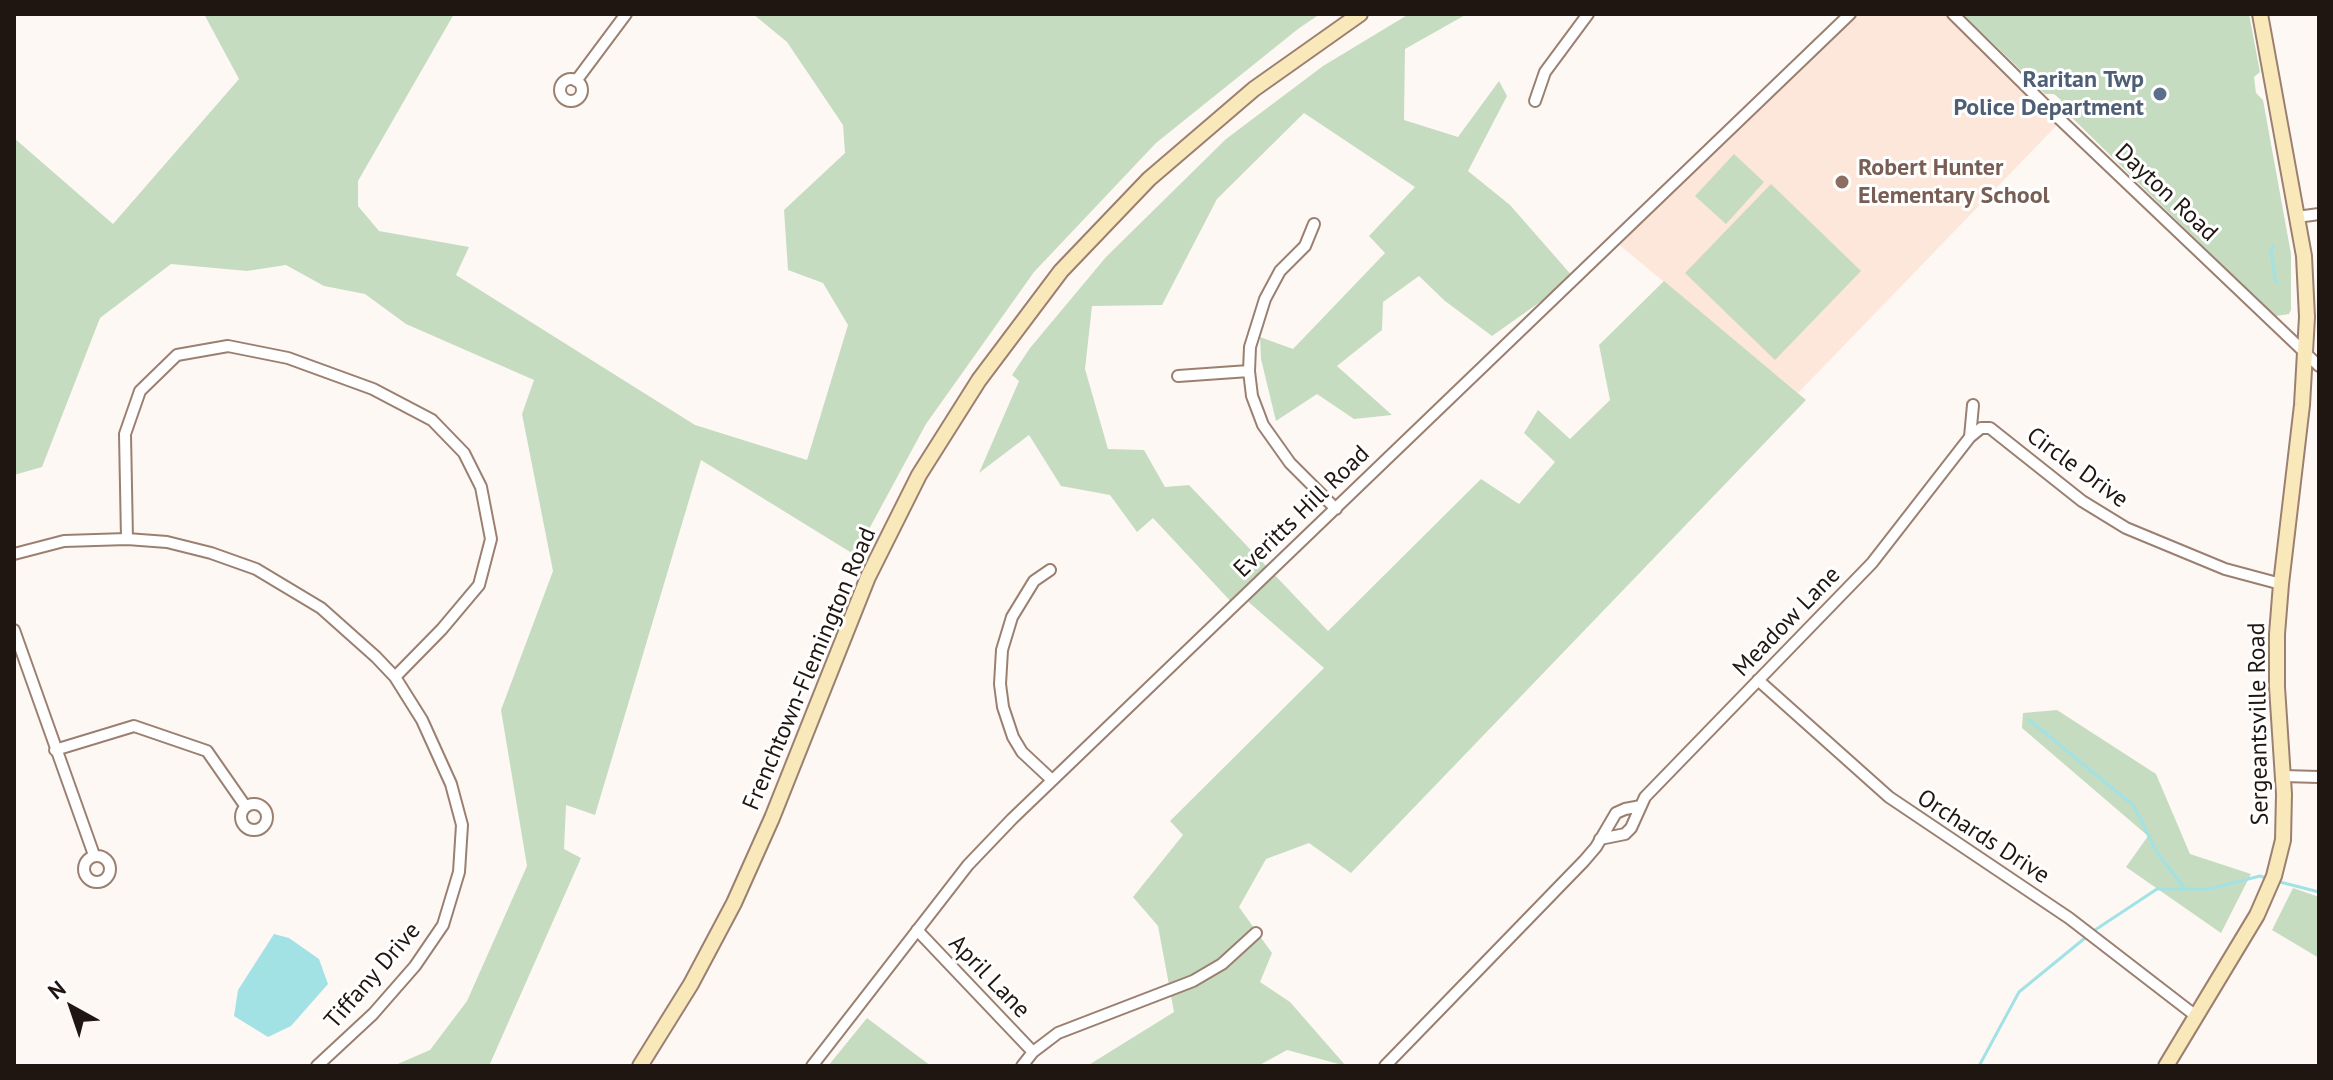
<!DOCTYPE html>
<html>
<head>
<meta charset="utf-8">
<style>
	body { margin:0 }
	#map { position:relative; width:2333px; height:1080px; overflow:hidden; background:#fef8f4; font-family:"PT Sans",sans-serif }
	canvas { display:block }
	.frame { position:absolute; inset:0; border:16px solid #201611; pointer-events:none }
	.north { position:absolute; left:32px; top:968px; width:80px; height:80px; -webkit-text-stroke:6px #fff; paint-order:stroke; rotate:320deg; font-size:22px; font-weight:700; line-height:32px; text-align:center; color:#201611 }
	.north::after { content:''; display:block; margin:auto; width:28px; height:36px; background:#201611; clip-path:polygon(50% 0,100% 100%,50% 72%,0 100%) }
</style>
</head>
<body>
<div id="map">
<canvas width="2333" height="1080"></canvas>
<div class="frame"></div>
<div class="north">N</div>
</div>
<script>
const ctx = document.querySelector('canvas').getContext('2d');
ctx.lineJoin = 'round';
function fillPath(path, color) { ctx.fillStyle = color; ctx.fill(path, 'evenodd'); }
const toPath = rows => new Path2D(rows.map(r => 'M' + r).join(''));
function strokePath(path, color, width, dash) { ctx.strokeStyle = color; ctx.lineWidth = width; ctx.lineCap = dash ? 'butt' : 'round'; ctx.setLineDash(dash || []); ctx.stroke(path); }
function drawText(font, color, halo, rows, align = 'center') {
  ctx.font = font + ' "PT Sans",sans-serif'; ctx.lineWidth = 6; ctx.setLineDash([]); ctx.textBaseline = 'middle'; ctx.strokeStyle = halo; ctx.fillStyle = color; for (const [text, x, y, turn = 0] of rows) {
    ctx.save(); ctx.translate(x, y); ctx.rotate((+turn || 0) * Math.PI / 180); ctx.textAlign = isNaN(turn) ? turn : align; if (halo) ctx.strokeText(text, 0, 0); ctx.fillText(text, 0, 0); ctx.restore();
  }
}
fillPath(toPath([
	[1855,14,1953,14,2061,121,1798,393,1617,243]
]), '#fde7da');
fillPath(toPath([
	[204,14,454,14,358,181,358,206,379,231,469,247,456,275,695,425,807,460,848,325,823,283,788,270,784,210,845,153,843,125,787,42,753,14,1320,14,1298,29,1156,143,1034,272,926,424,855,555,701,460,595,815,566,805,564,849,581,858,489,1066,393,1066,430,1050,467,1001,527,866,501,710,553,571,522,414,534,380,406,324,365,294,324,286,286,265,247,271,171,264,100,318,42,467,14,475,14,138,113,224,239,79],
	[1409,14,1467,14,1405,49,1404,120,1458,137,1499,81,1507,96,1468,171,1510,205,1574,278,1492,336,1445,301,1419,276,1383,302,1382,330,1337,366,1392,415,1354,419,1317,394,1276,421,1261,359,1260,337,1293,349,1385,253,1369,236,1415,187,1304,113,1217,199,1162,305,1092,306,1085,369,1108,449,1144,450,1165,487,1189,485,1328,631,1481,479,1519,504,1555,462,1524,433,1538,410,1570,439,1610,400,1599,345,1664,281,1806,400,1351,873,1309,843,1266,859,1239,907,1272,953,1260,982,1290,1002,1346,1066,1287,1050,1258,1066,1087,1066,1174,1012,1158,926,1133,897,1183,835,1170,821,1324,668,1244,598,1235,606,1153,518,1137,532,1110,495,1061,486,1029,435,979,473,1019,381,1012,375,1030,348,1106,257,1226,139,1323,66],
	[1963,14,2249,14,2260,72,2254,77,2256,93,2263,100,2291,254,2291,310,2289,314,2276,316,2265,307,2061,107,2061,100,2054,94,2045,94],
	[1734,154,1764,182,1726,224,1695,196],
	[1771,184,1861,271,1775,360,1685,273],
	[2057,710,2156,774,2190,854,2251,874,2221,933,2126,867,2148,836,2022,728,2023,713],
	[2293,888,2319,897,2319,958,2272,930],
	[867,1018,931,1066,828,1066]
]), '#c6dcc1');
fillPath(toPath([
	[274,934,289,938,319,959,328,984,291,1026,268,1037,234,1016,238,990]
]), '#a2e2e5');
strokePath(toPath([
	[2273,246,2271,251,2273,267,2275,280,2278,282],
	[2028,719,2134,806,2156,851,2185,889],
	[2280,882,2319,892],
	[2095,930,2157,889,2209,889,2260,876,2266,878],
	[1979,1066,2019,992,2085,938]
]), '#a2e2e5', 3);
const street = toPath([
	[1953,14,2047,107,2319,366],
	'560 90a11 11 0 1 1 22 0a11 11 0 1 1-22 0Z',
	[576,81,626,14],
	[1535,101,1545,72,1588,14],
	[2297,217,2319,214],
	[1314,224,1305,246,1280,271,1265,299,1250,347,1249,371,1252,396,1263,425,1290,463,1336,509],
	[1178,376,1249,371],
	[1970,437,1973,405],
	[127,539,125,434,140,391,177,355,228,346,288,358,373,389,432,420,464,453,481,487,491,539,479,585,442,629,395,677],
	[14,554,64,541,127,539,167,542,211,553,256,569,321,608,376,657,395,677,422,720,451,784,462,825,459,872,443,925,415,966,373,1014,317,1066],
	[1050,570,1034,581,1012,617,1002,650,1000,684,1003,707,1013,737,1022,752,1052,780],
	[14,630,94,855],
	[1758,680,1889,797,2069,918,2196,1016],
	[55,750,134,726,207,751,246,807],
	[2283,776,2319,777],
	'241 817a13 13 0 1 1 26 0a13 13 0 1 1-26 0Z',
	[1600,839,1625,834,1631,828,1645,797,1872,563,1970,437,1981,428,1990,428,2082,501,2126,528,2225,569,2281,584],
	'84 869a13 13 0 1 1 26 0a13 13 0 1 1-26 0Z',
	[917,930,1033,1052],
	[812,1066,968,865,1012,819,1850,14],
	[1022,1066,1033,1052,1058,1033,1193,981,1222,964,1256,933],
	[1385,1066,1584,861,1596,847,1616,813,1625,809,1641,806]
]);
const secondary = toPath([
	[640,1066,691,984,734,903,772,818,868,577,919,475,979,380,1061,271,1149,179,1254,89,1360,14],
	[2166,1066,2257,915,2274,876,2283,840,2284,794,2277,687,2277,634,2281,584,2302,405,2307,317,2304,256,2260,14]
]);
strokePath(street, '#9b8071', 14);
strokePath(secondary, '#9b8071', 18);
strokePath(street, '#fff', 10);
strokePath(secondary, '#f9e8b9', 14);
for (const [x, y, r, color] of [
	[2160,94,8,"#5c6f8a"],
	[1842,182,8,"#8d6e63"]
]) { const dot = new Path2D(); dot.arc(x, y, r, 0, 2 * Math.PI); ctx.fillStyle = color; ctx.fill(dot); strokePath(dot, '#fff', 3); }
drawText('bold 24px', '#4e5e75', '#fff', [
	["Raritan Twp",2144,80],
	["Police Department",2144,108]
], 'right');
drawText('bold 24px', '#785e54', '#fff', [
	["Robert Hunter",1858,168],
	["Elementary School",1858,196]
], 'left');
drawText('24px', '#201611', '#fff', [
	["Dayton Road",2166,193,43],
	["Circle Drive",2077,468,36],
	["Everitts Hill Road",1302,512,-44],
	["Meadow Lane",1787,622,-46],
	["Frenchtown-Flemington Road",810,669,-67],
	["Sergeantsville Road",2259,724,-91],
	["Orchards Drive",1983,837,33],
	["Tiffany Drive",373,976,-49],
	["April Lane",989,977,46]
]);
</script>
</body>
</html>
